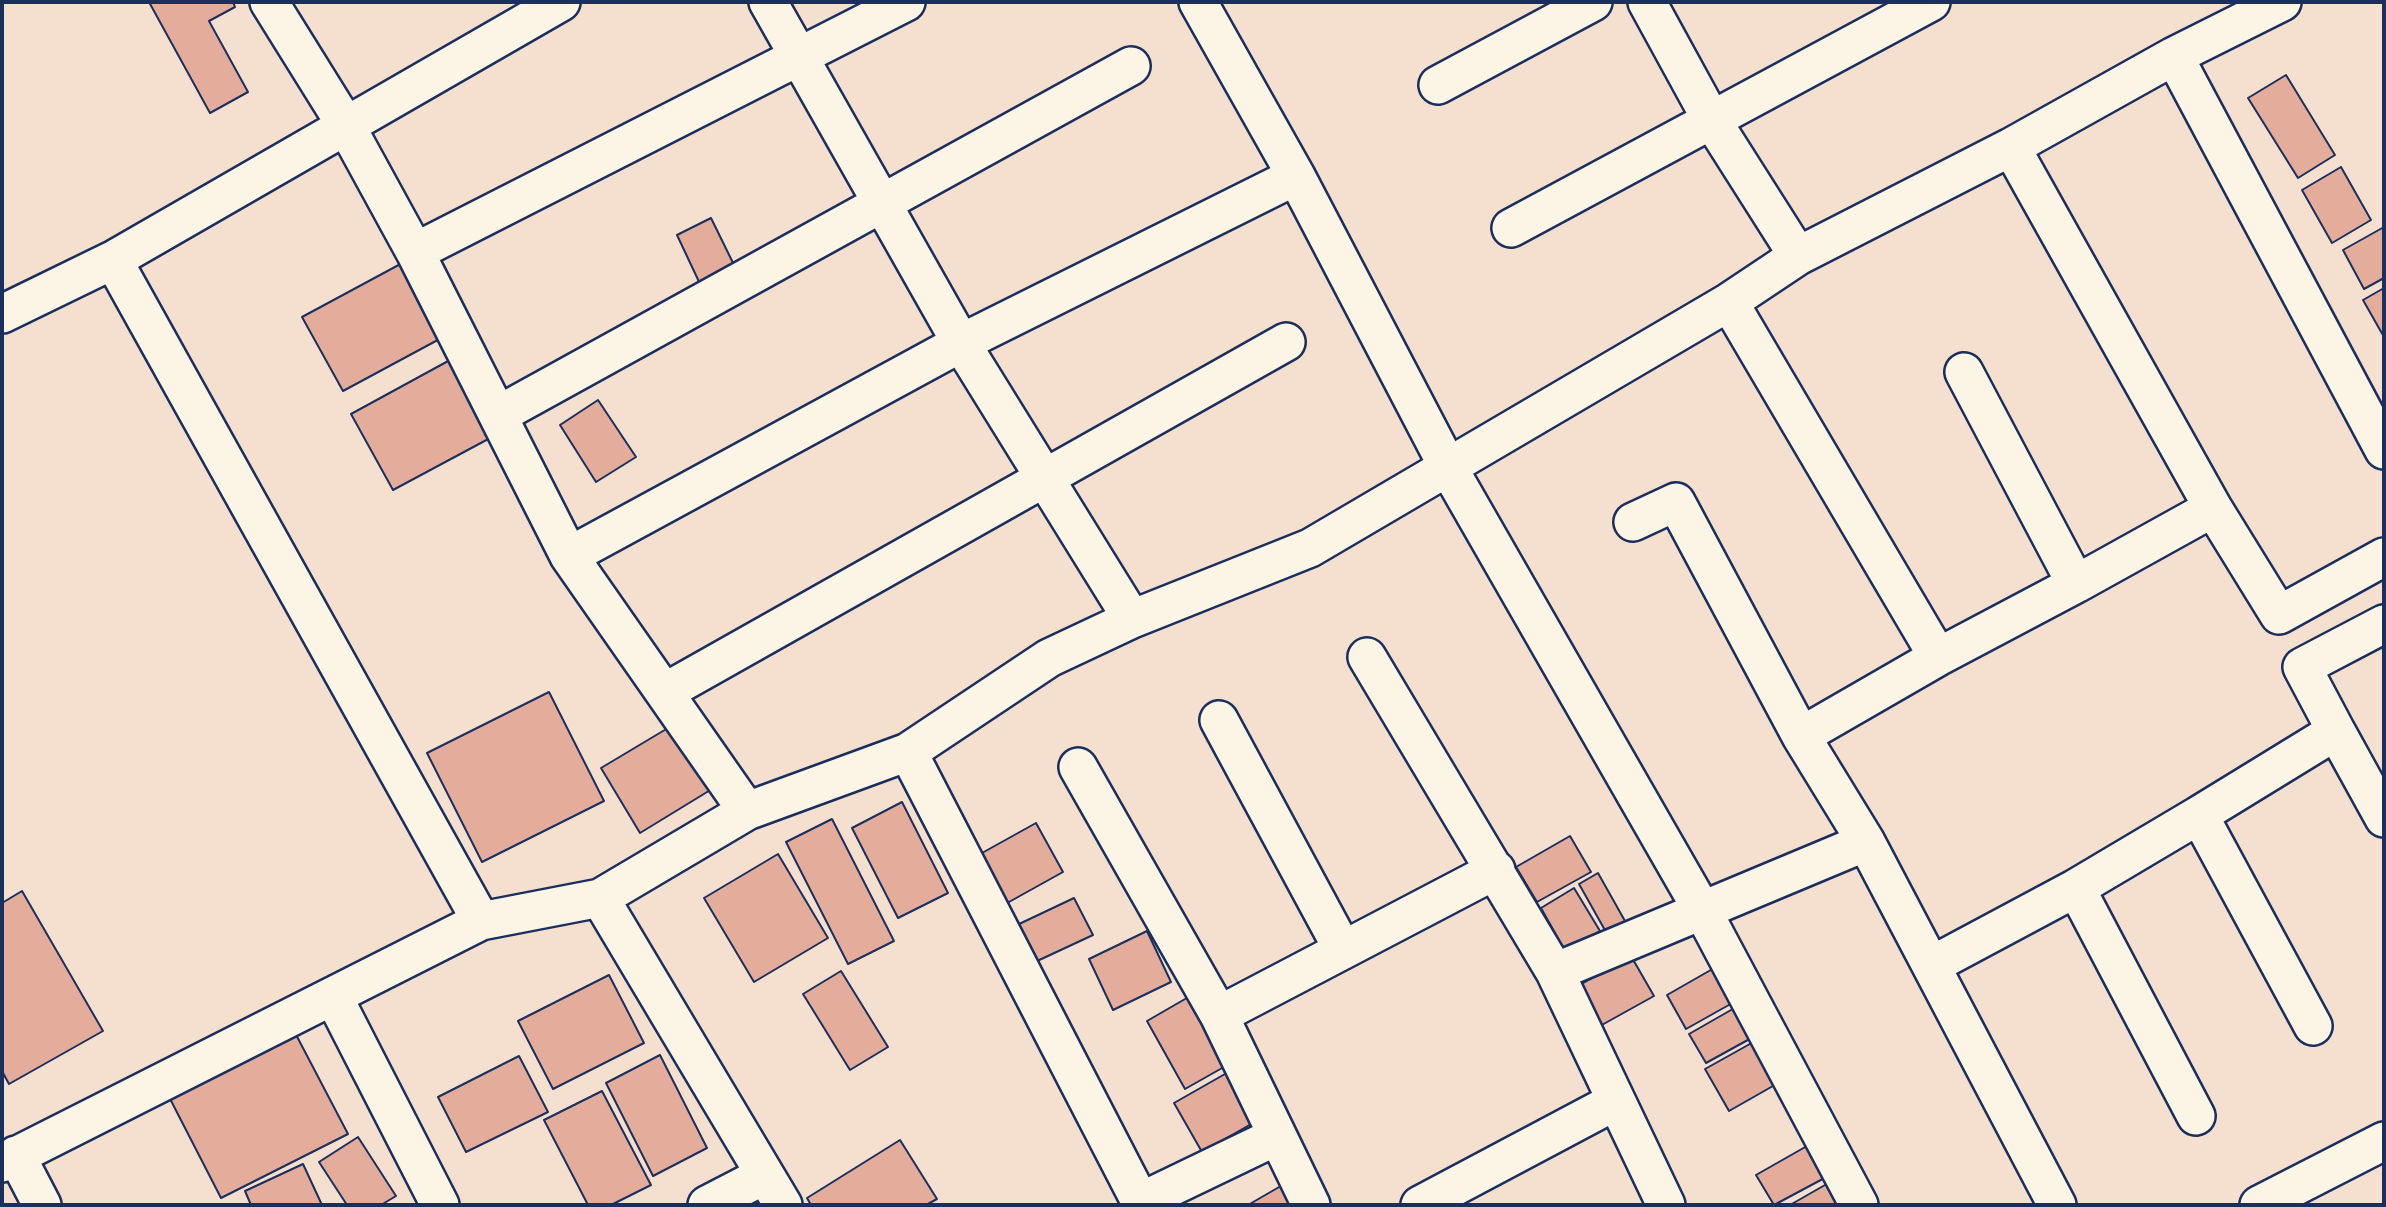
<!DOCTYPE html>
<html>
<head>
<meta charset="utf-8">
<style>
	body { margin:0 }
	#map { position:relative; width:2386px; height:1207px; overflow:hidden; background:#f5dfcf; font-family:Caveat,sans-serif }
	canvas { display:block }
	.frame { position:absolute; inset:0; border:4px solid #1b2f5e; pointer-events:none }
</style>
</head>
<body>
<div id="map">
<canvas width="2386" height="1207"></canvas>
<div class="frame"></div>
</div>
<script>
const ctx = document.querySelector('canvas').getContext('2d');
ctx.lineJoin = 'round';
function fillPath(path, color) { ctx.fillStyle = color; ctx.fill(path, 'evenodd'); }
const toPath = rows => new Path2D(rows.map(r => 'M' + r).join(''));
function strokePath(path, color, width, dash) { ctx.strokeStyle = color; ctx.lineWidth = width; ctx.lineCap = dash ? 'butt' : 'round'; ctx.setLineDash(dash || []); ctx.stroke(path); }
const building = toPath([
	[149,2,233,2,235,7,209,21,248,92,210,113,149,2],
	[2286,75,2335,155,2298,178,2248,98,2286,75],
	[2341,167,2371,220,2332,243,2302,190,2341,167],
	[711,218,736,269,701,286,677,235,711,218],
	[2384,227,2384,278,2364,289,2343,250,2384,227],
	[406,261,447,335,343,391,302,317,406,261],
	[2384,288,2384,337,2363,300,2384,288],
	[450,360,492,437,393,490,351,414,450,360],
	[598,400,636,457,596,482,560,425,598,400],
	[549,692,604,801,482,862,427,753,549,692],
	[673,725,712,789,640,833,601,768,673,725],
	[902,802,948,893,898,918,852,828,902,802],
	[832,819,894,941,848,964,786,842,832,819],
	[1036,823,1063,872,1000,907,973,858,1036,823],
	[1570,836,1591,872,1537,902,1516,867,1570,836],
	[778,854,828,938,754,982,704,898,778,854],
	[1598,873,1625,921,1606,932,1579,884,1598,873],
	[1574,888,1600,931,1565,951,1541,908,1574,888],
	[22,891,103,1031,9,1084,2,1071,2,903,22,891],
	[1074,898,1093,935,1035,962,1017,925,1074,898],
	[1147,931,1171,982,1113,1010,1089,959,1147,931],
	[1631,956,1654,996,1600,1026,1578,986,1631,956],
	[1716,967,1736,1001,1686,1029,1667,995,1716,967],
	[841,971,888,1047,850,1070,803,994,841,971],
	[609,975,644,1043,553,1089,518,1021,609,975],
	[1192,995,1231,1063,1185,1089,1147,1021,1192,995],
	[1738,1006,1755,1036,1706,1063,1689,1034,1738,1006],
	[292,1027,348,1134,221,1198,166,1091,292,1027],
	[1757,1040,1780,1082,1729,1111,1705,1069,1757,1040],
	[660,1055,707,1148,653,1176,606,1083,660,1055],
	[519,1056,548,1112,466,1152,438,1097,519,1056],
	[1232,1070,1260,1119,1202,1152,1174,1103,1232,1070],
	[602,1091,651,1185,611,1205,588,1205,544,1120,602,1091],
	[358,1137,396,1196,381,1205,347,1205,319,1162,358,1137],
	[900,1140,937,1199,926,1205,811,1205,807,1198,900,1140],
	[1814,1142,1832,1174,1774,1205,1756,1175,1814,1142],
	[303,1164,322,1205,251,1205,245,1191,303,1164],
	[1293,1179,1309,1205,1248,1205,1293,1179],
	[1832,1181,1846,1205,1790,1205,1832,1181]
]);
fillPath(building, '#e4ad9b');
strokePath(building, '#1b2f5e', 2);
const minor = toPath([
	[269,2,345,124,415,252,569,556,747,811],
	[768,2,961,343,1132,619],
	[1198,2,1296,176,1449,469,1702,910,1859,1205],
	[1647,2,1711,119,1798,256],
	[2174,56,2384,450],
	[1438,85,1593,2],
	[1511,228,1931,2],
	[415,252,906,2],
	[113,260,561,2],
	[1729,302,1938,657,2076,584],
	[2,314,113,260,481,921],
	[1964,372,2076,584,2213,508,2011,147],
	[498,415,1131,66],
	[2213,508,2279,615,2384,557],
	[1633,522,1676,502,1801,736,1938,657],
	[569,556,961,343,1296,176],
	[1367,657,1555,972,1666,1205],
	[665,692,1286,342],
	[1219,720,1343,950],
	[2336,731,2302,667,2384,624],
	[908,752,1142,1205],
	[1078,767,1219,1015,1311,1205],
	[2199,815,2336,731,2384,818],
	[1866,842,2057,1205],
	[2076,888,2199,815,2313,1026],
	[600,898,783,1205],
	[1932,965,2076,888,2196,1116],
	[1555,972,1866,842,1801,736],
	[333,996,440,1205],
	[1219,1015,1496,870],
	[16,1155,42,1205],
	[2,1163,481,921,600,898,747,811,908,752,1049,658,1132,619,1310,548,1729,302,1798,256,2011,147,2174,56,2282,2],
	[1140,1202,1277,1136],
	[707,1205,765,1175],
	[1420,1205,1616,1101],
	[2259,1205,2384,1141]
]);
strokePath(minor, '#1b2f5e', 42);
strokePath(minor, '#fcf5e5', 37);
</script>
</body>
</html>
